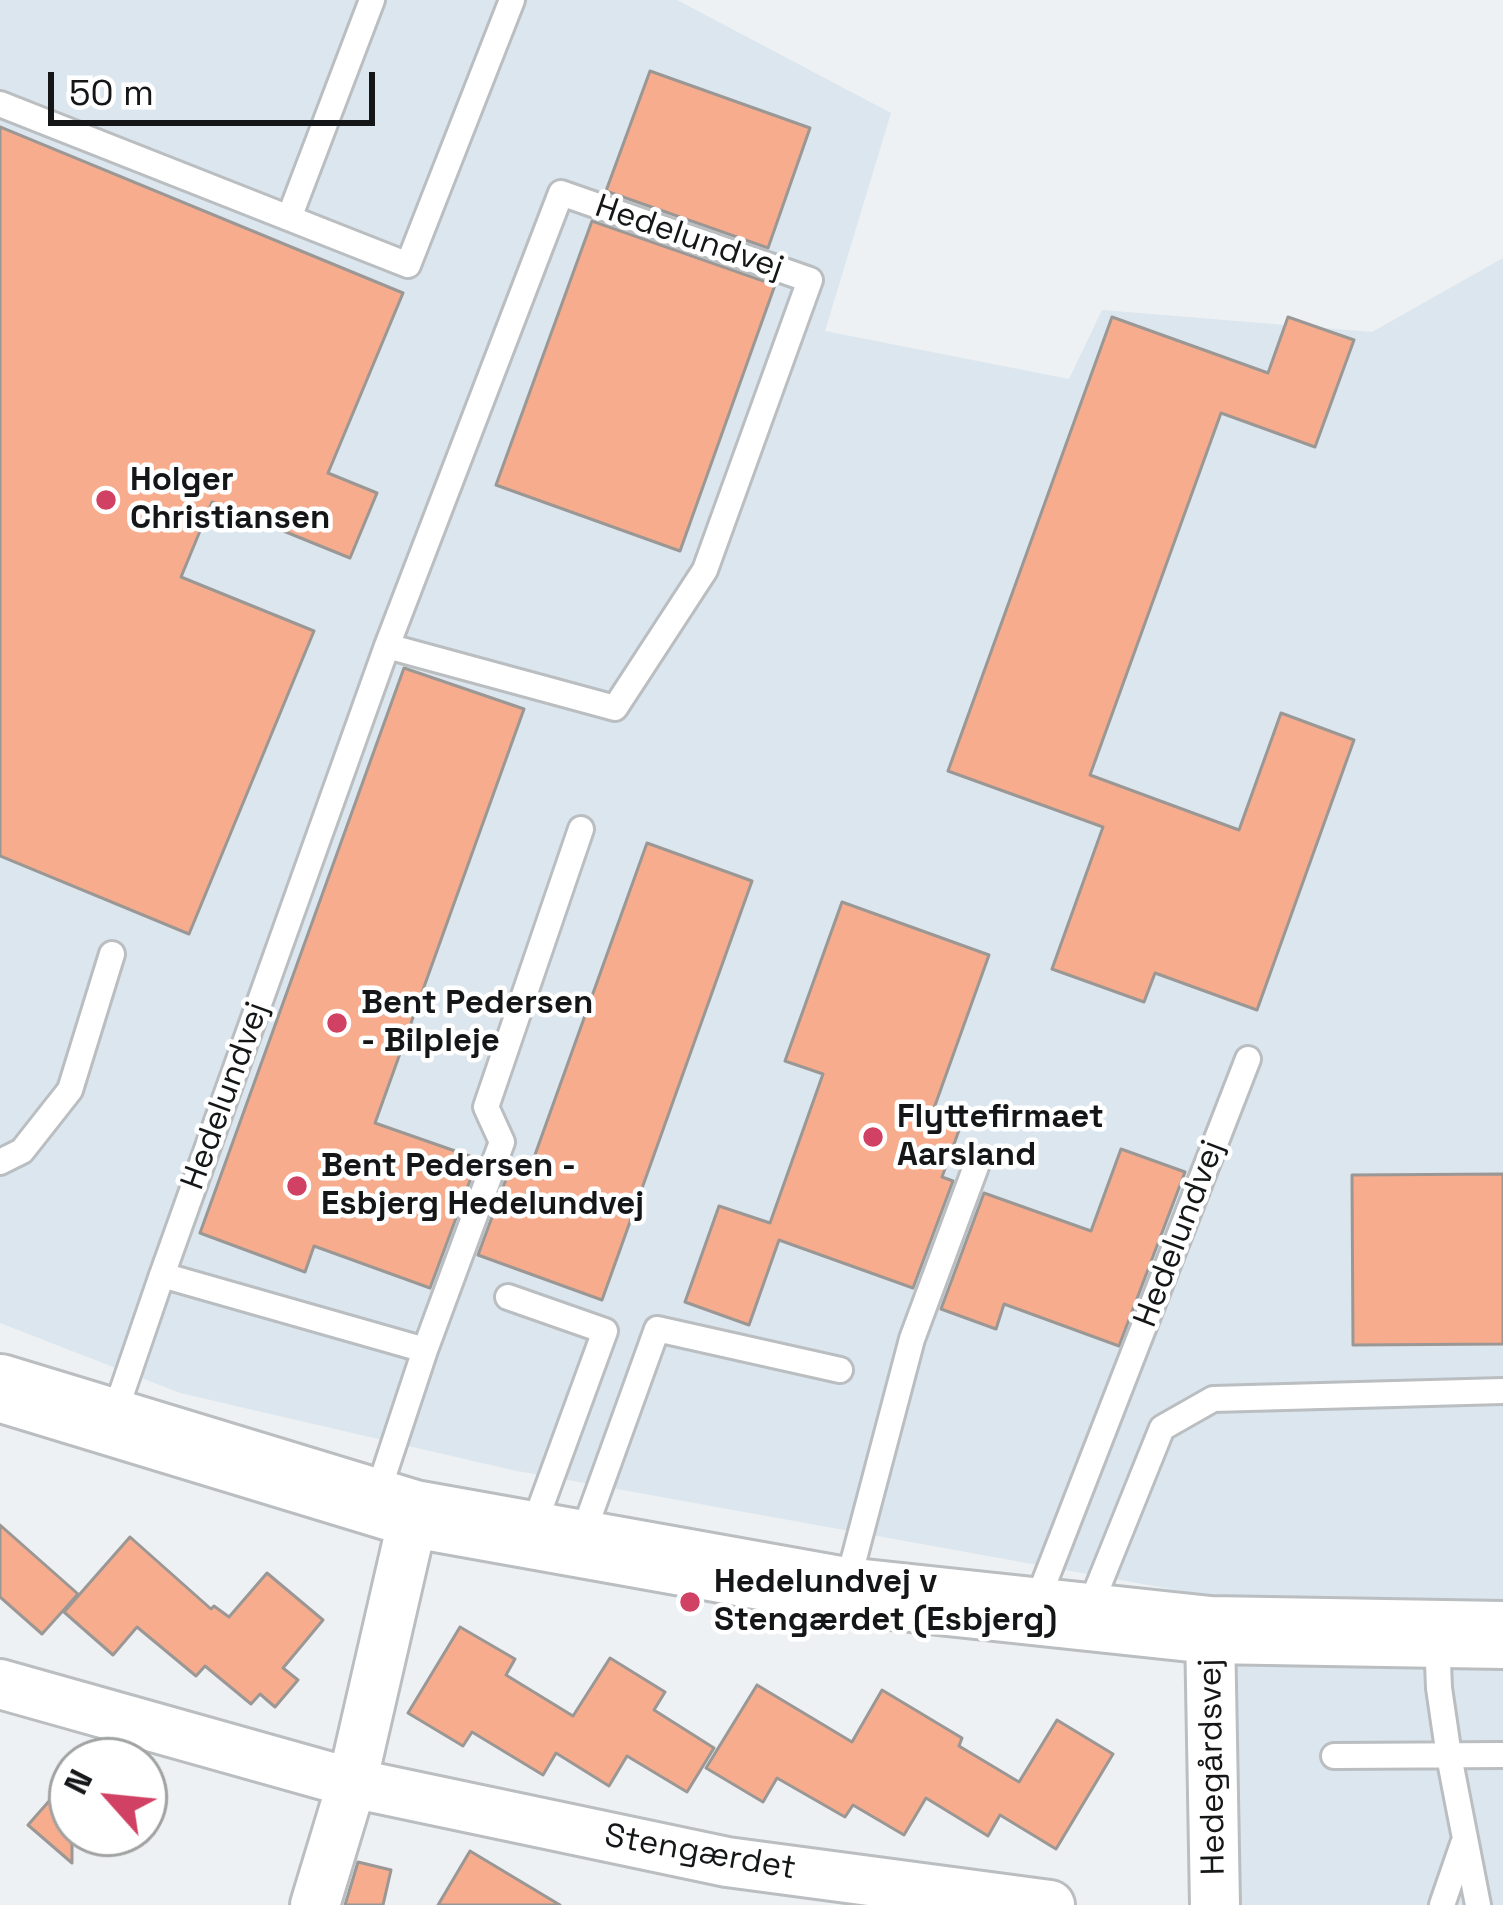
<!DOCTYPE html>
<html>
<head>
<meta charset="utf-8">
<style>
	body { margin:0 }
	#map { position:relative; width:1503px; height:1905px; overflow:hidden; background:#eef1f4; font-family:"Space Grotesk",sans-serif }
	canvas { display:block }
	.north { position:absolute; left:48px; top:1737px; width:120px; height:120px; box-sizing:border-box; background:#fff; border:3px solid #a1a2a2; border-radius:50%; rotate:297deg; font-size:33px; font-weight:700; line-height:48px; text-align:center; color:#141617 }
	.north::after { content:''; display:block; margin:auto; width:42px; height:54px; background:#d14163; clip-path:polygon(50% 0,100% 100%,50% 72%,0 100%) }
	.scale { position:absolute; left:48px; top:72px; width:327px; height:54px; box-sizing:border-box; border:6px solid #141617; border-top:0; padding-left:15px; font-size:36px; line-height:42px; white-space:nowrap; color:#141617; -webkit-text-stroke:9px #fff; paint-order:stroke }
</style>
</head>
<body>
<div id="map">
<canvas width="1503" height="1905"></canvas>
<div class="north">N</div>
<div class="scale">50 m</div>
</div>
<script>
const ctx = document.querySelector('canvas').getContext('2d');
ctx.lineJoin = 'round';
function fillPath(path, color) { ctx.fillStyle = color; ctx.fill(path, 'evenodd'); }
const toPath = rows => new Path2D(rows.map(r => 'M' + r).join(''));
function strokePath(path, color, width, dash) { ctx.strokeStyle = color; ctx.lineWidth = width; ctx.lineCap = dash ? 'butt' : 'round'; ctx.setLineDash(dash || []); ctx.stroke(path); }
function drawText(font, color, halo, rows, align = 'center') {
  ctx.font = font + ' "Space Grotesk",sans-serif'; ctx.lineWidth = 9; ctx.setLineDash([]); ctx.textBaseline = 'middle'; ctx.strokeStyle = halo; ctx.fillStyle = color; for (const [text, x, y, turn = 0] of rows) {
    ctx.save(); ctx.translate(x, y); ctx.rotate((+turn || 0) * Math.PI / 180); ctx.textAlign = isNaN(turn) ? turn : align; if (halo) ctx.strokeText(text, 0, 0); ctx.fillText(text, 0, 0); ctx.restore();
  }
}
fillPath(toPath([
	[0,0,677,0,891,113,825,331,1069,379,1102,310,1372,332,1503,258,1503,1905,1235,1905,1226,1599,512,1470,180,1393,0,1323]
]), '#dbe6ee');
const building = toPath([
	[650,71,810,128,768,248,606,191,650,71],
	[0,127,403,293,328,473,377,493,350,558,212,502,181,577,314,631,189,934,0,856,0,127],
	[592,221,775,285,680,551,496,485,592,221],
	[1112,317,1268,373,1288,317,1354,340,1315,447,1221,413,1090,775,1239,830,1281,713,1354,740,1257,1010,1155,973,1144,1002,1052,969,1103,827,948,771,1112,317],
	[404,668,524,709,375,1123,478,1159,430,1288,314,1246,305,1272,200,1233,404,668],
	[647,843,752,881,602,1300,478,1255,509,1171,527,1177,647,843],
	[842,902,989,955,933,1111,962,1122,942,1177,953,1181,913,1288,779,1240,749,1325,685,1302,719,1206,770,1223,823,1074,785,1061,842,902],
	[1121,1149,1185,1172,1119,1346,1004,1304,996,1329,941,1309,984,1193,1091,1231,1121,1149],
	[1503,1174,1503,1344,1353,1345,1352,1175,1503,1174],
	[0,1525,78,1594,42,1634,0,1597,0,1525],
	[130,1537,211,1609,214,1606,229,1617,267,1573,323,1620,283,1668,298,1680,275,1707,260,1694,251,1704,205,1666,196,1676,137,1627,113,1655,64,1612,130,1537],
	[460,1627,515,1659,506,1675,573,1716,610,1658,665,1692,654,1710,714,1748,687,1792,627,1756,609,1786,556,1753,543,1775,472,1732,463,1746,408,1713,460,1627],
	[757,1685,852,1742,882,1690,962,1738,959,1746,1019,1782,1057,1720,1113,1754,1056,1849,1000,1815,988,1836,926,1798,904,1835,853,1805,845,1817,777,1778,763,1802,706,1768,757,1685],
	[72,1775,72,1863,28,1825,72,1775],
	[470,1851,560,1905,438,1905,470,1851],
	[358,1862,391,1870,383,1905,345,1905,358,1862]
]);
fillPath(building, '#f7ad8d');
strokePath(building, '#9b9795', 3);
const lane = toPath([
	[0,104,408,265,512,0],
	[289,218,372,0],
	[0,1162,22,1151,70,1090,112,954],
	[162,1275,387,646,615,708,705,570,810,280,561,193,387,646],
	[508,1297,605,1331,531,1533],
	[425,1350,502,1142,486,1107,581,829],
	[112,1421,162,1275,425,1350,376,1498],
	[580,1542,657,1329,840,1370],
	[846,1589,912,1339,978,1161],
	[1034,1609,1248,1059],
	[1087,1614,1162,1428,1213,1399,1503,1391],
	[1437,1636,1439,1688,1449,1756,1478,1905],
	[1334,1756,1503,1755],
	[1442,1905,1463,1844]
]);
const street = toPath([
	[1210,1630,1215,1905],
	[0,1684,352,1783,727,1862,1050,1905],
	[315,1905,352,1783,414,1514]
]);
const secondary = toPath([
	[0,1388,414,1514,845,1591,1210,1630,1503,1635]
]);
strokePath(lane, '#babec1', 30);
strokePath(street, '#babec1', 54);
strokePath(secondary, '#babec1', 72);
strokePath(lane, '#fff', 24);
strokePath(street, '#fff', 48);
strokePath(secondary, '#fff', 66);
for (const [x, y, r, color] of [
	[106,500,12,"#d14163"],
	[337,1023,12,"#d14163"],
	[873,1137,12,"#d14163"],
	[297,1186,12,"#d14163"],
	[690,1602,12,"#d14163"]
]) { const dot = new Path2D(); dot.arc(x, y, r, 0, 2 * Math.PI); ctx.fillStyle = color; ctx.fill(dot); strokePath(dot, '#fff', 4.5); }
drawText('33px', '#141617', '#fff', [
	["Hedelundvej",689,238,19],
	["Hedelundvej",226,1096,-70],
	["Hedelundvej",1180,1234,-69],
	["Hedegårdsvej",1213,1767,-91],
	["Stengærdet",700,1853,10]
]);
drawText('bold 33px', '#141617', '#fff', [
	["Holger",130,481],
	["Christiansen",130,519],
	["Bent Pedersen",361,1004],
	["- Bilpleje",361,1042],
	["Flyttefirmaet",897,1118],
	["Aarsland",897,1156],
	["Bent Pedersen -",321,1167],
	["Esbjerg Hedelundvej",321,1205],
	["Hedelundvej v",714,1583],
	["Stengærdet (Esbjerg)",714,1621]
], 'left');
</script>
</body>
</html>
